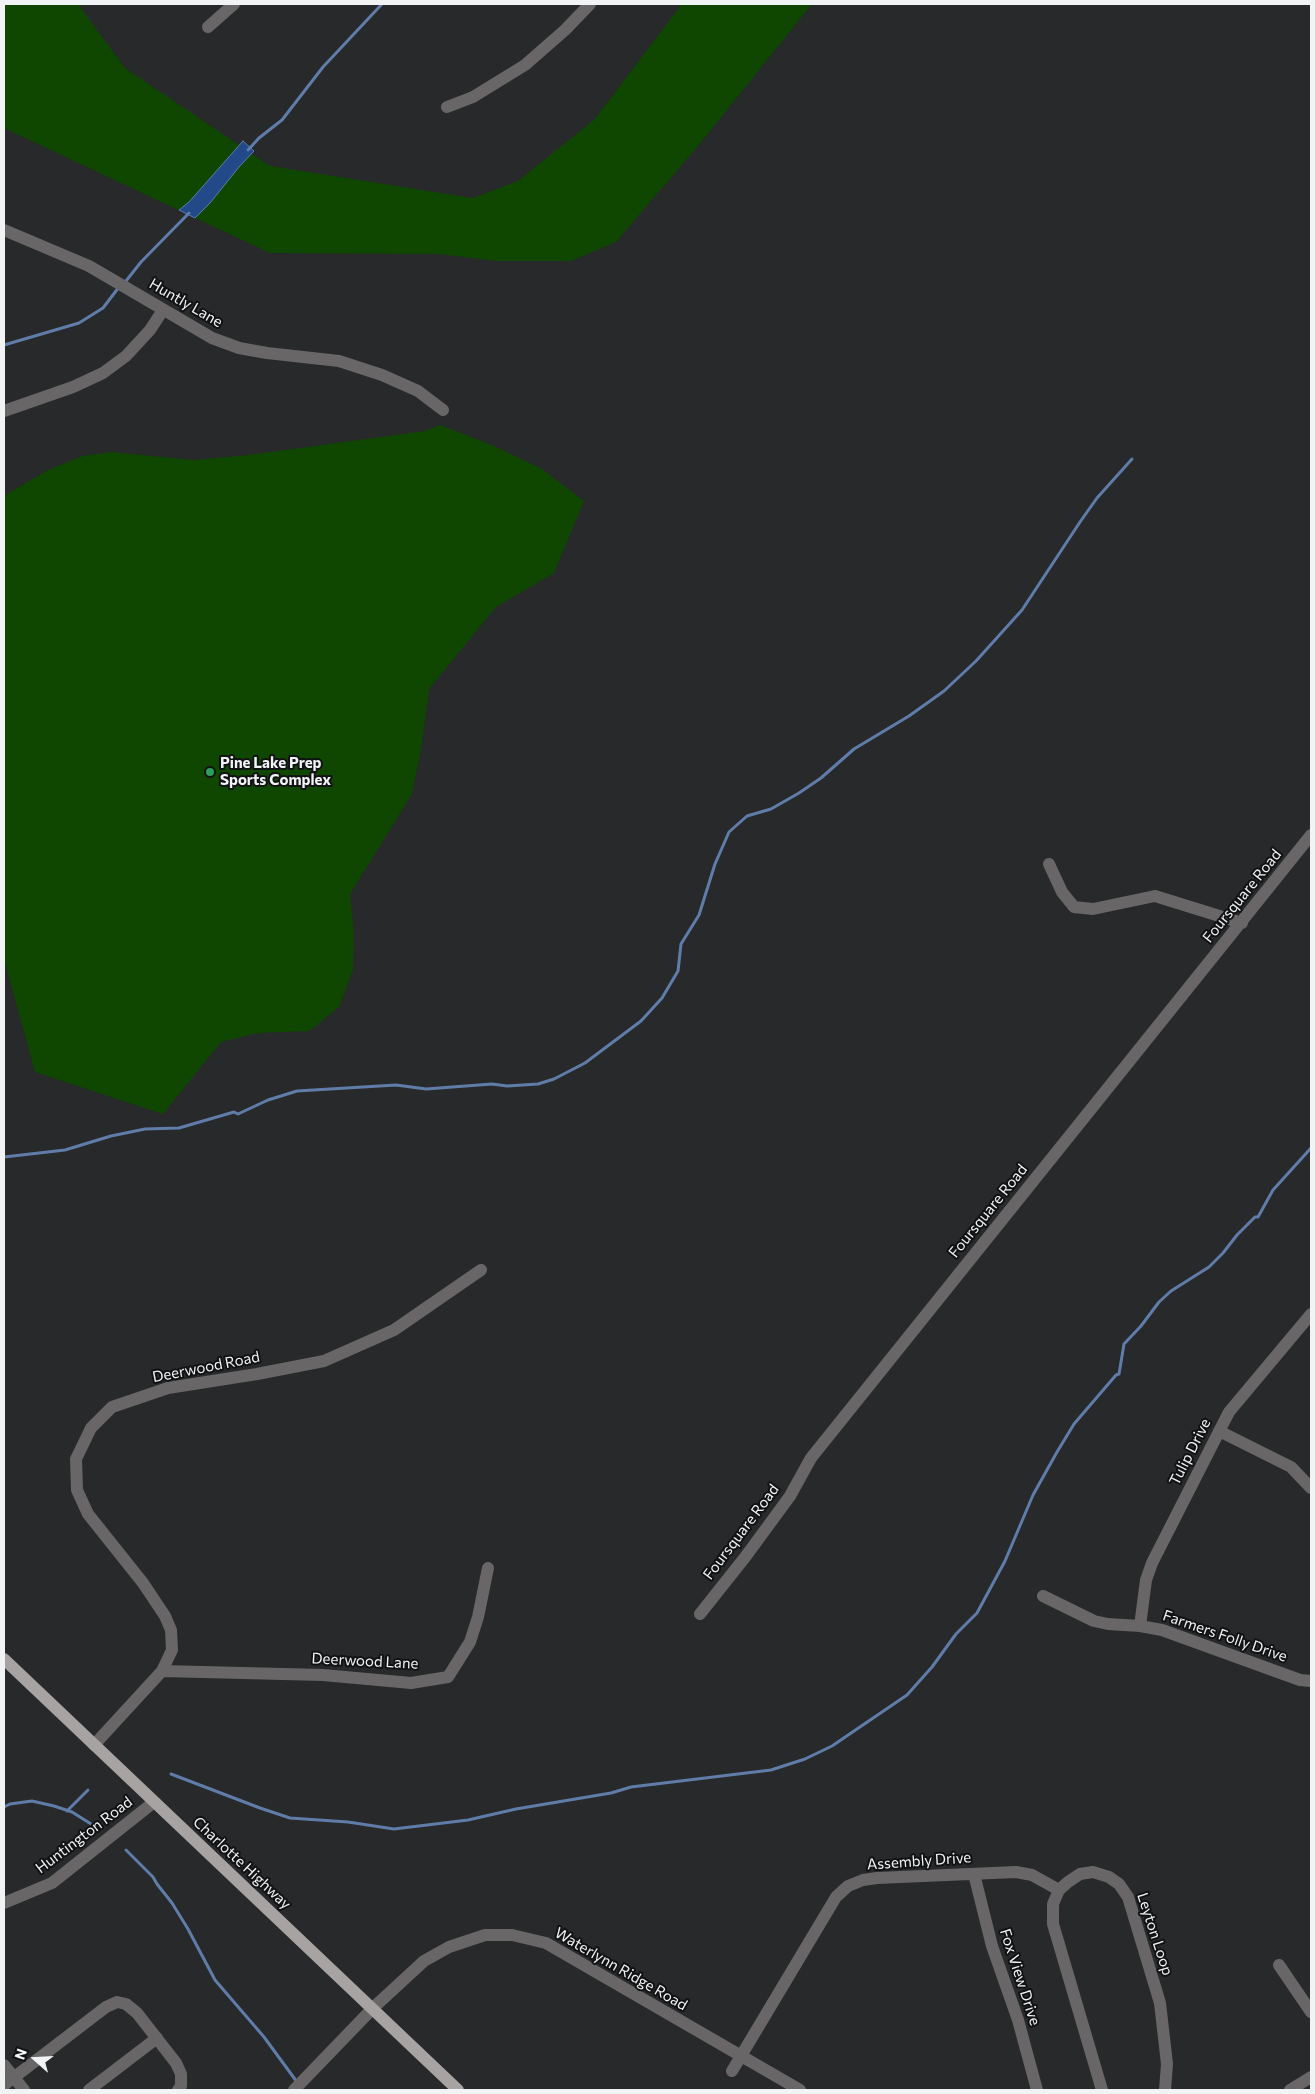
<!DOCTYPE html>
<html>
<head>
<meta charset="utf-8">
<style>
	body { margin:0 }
	#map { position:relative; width:1315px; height:2094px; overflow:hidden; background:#27292b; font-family:Commissioner,sans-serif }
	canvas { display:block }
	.frame { position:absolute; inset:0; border:5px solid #f2f3f5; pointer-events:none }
	.north { position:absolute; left:10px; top:2034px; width:50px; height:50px; -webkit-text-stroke:4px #111213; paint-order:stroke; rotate:289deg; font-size:14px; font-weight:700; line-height:20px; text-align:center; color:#f2f3f5 }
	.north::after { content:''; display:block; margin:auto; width:18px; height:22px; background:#f2f3f5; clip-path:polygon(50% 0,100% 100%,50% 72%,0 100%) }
</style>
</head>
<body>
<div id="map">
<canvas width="1315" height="2094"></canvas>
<div class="frame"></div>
<div class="north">N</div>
</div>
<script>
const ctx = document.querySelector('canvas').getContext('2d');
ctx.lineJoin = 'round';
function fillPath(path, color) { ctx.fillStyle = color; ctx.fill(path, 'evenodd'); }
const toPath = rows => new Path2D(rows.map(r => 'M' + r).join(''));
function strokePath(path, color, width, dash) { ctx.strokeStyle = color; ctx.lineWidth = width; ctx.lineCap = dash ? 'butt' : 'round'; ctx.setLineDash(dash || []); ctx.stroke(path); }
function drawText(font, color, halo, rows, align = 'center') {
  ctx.font = font + ' Commissioner,sans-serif'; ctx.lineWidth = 4; ctx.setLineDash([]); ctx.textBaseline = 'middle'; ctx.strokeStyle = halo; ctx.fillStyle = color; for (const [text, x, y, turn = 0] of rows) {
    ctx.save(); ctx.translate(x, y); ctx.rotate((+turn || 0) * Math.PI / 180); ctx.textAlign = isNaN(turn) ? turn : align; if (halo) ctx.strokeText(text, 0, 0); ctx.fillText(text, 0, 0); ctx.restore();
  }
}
fillPath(toPath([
	[4,4,83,4,80,7,125,68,270,166,473,198,518,181,594,120,682,4,812,4,698,146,616,242,571,261,496,261,439,254,270,253,4,128],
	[440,425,492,445,542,469,584,501,554,573,496,607,429,689,421,749,412,794,350,894,354,933,353,970,339,1007,309,1031,258,1033,221,1042,163,1114,35,1072,4,959,4,496,48,470,83,456,110,452,194,460,248,455,425,431]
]), '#0f4600');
const water = toPath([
	[243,141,254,151,239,167,210,203,195,218,179,210,189,202,243,141]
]);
fillPath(water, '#224988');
strokePath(water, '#607ca9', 1);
strokePath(toPath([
	[248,150,259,138,282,120,323,67,382,4],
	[123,282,126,281,141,262,189,213],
	[4,345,79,323,103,308,119,287],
	[4,1157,65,1150,111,1136,145,1129,179,1128,234,1112,238,1114,268,1100,297,1091,396,1085,426,1089,492,1084,507,1086,538,1084,554,1079,585,1063,641,1021,662,998,678,971,681,944,699,915,715,864,729,832,747,816,771,809,799,793,821,778,854,749,909,716,944,691,976,661,1022,610,1080,522,1097,498,1132,459],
	[171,1774,260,1808,290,1818,348,1822,394,1829,468,1820,516,1809,611,1793,631,1787,771,1770,805,1759,832,1746,907,1695,932,1667,956,1634,977,1613,1005,1561,1033,1495,1057,1452,1074,1424,1116,1375,1119,1374,1124,1344,1141,1326,1159,1302,1171,1291,1209,1267,1223,1253,1237,1235,1255,1217,1258,1217,1273,1190,1311,1148],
	[4,1807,10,1804,32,1801,54,1806,72,1812,99,1829],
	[67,1811,88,1790],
	[126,1850,153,1877,157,1884,172,1903,188,1929,215,1980,264,2037,297,2082]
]), '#607ca9', 3);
strokePath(toPath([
	[208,27,234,4],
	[447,107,473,97,525,65,565,30,590,4],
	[4,230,89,266,212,338,239,348,267,353,339,361,382,375,418,391,443,410],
	[4,411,73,387,103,373,126,356,150,330,163,310],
	[1049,864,1062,892,1074,907,1093,909,1155,896,1242,923],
	[1219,1431,1291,1467,1311,1488],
	[1043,1596,1094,1621,1108,1624,1140,1626,1162,1630,1300,1680,1311,1681],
	[700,1614,746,1556,790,1496,811,1458,1311,835],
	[1140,1626,1146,1580,1152,1563,1229,1412,1311,1314],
	[162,1671,323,1675,411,1683,448,1677,470,1642,478,1617,488,1568],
	[94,1745,162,1671,172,1650,171,1630,165,1616,143,1583,88,1514,77,1490,76,1459,91,1428,112,1407,168,1388,257,1374,324,1361,394,1330,481,1270],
	[974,1874,992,1946,1018,2020,1037,2090],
	[4,1903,52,1883,154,1802],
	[1279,1965,1311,2012],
	[4,2065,24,2090],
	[732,2071,836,1897,848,1886,863,1880,877,1878,1016,1872,1032,1875,1059,1890],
	[4,2085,106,2007,117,2002,126,2004,137,2013,176,2063,181,2074,181,2086,178,2090],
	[89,2090,157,2038],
	[294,2090,373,2008,424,1961,449,1947,485,1935,512,1935,546,1943,800,2090],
	[1102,2090,1053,1924,1053,1904,1059,1890,1068,1882,1080,1874,1093,1872,1109,1877,1119,1884,1128,1897,1160,2003,1167,2064,1165,2090],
	[1290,2090,1311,2077]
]), '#686666', 12);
strokePath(toPath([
	[4,1659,458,2090]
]), '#a7a3a3', 12);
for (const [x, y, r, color] of [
	[210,772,5,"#2e9e5b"]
]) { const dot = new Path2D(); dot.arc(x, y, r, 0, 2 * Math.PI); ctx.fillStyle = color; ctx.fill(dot); strokePath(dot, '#111213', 2); }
drawText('15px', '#f2f3f5', '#111213', [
	["Huntly Lane",186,303,30],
	["Foursquare Road",1242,896,-51],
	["Foursquare Road",988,1211,-51],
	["Deerwood Road",206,1367,-11],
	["Tulip Drive",1190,1452,-63],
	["Foursquare Road",741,1532,-53],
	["Farmers Folly Drive",1225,1636,19],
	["Deerwood Lane",365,1661,3],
	["Huntington Road",84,1835,-37],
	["Assembly Drive",919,1861,-4],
	["Charlotte Highway",242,1863,43],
	["Leyton Loop",1155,1934,72],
	["Waterlynn Ridge Road",621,1969,30],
	["Fox View Drive",1020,1977,72]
]);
drawText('bold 15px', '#f2f3f5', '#111213', [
	["Pine Lake Prep",220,763],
	["Sports Complex",220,780]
], 'left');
</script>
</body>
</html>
